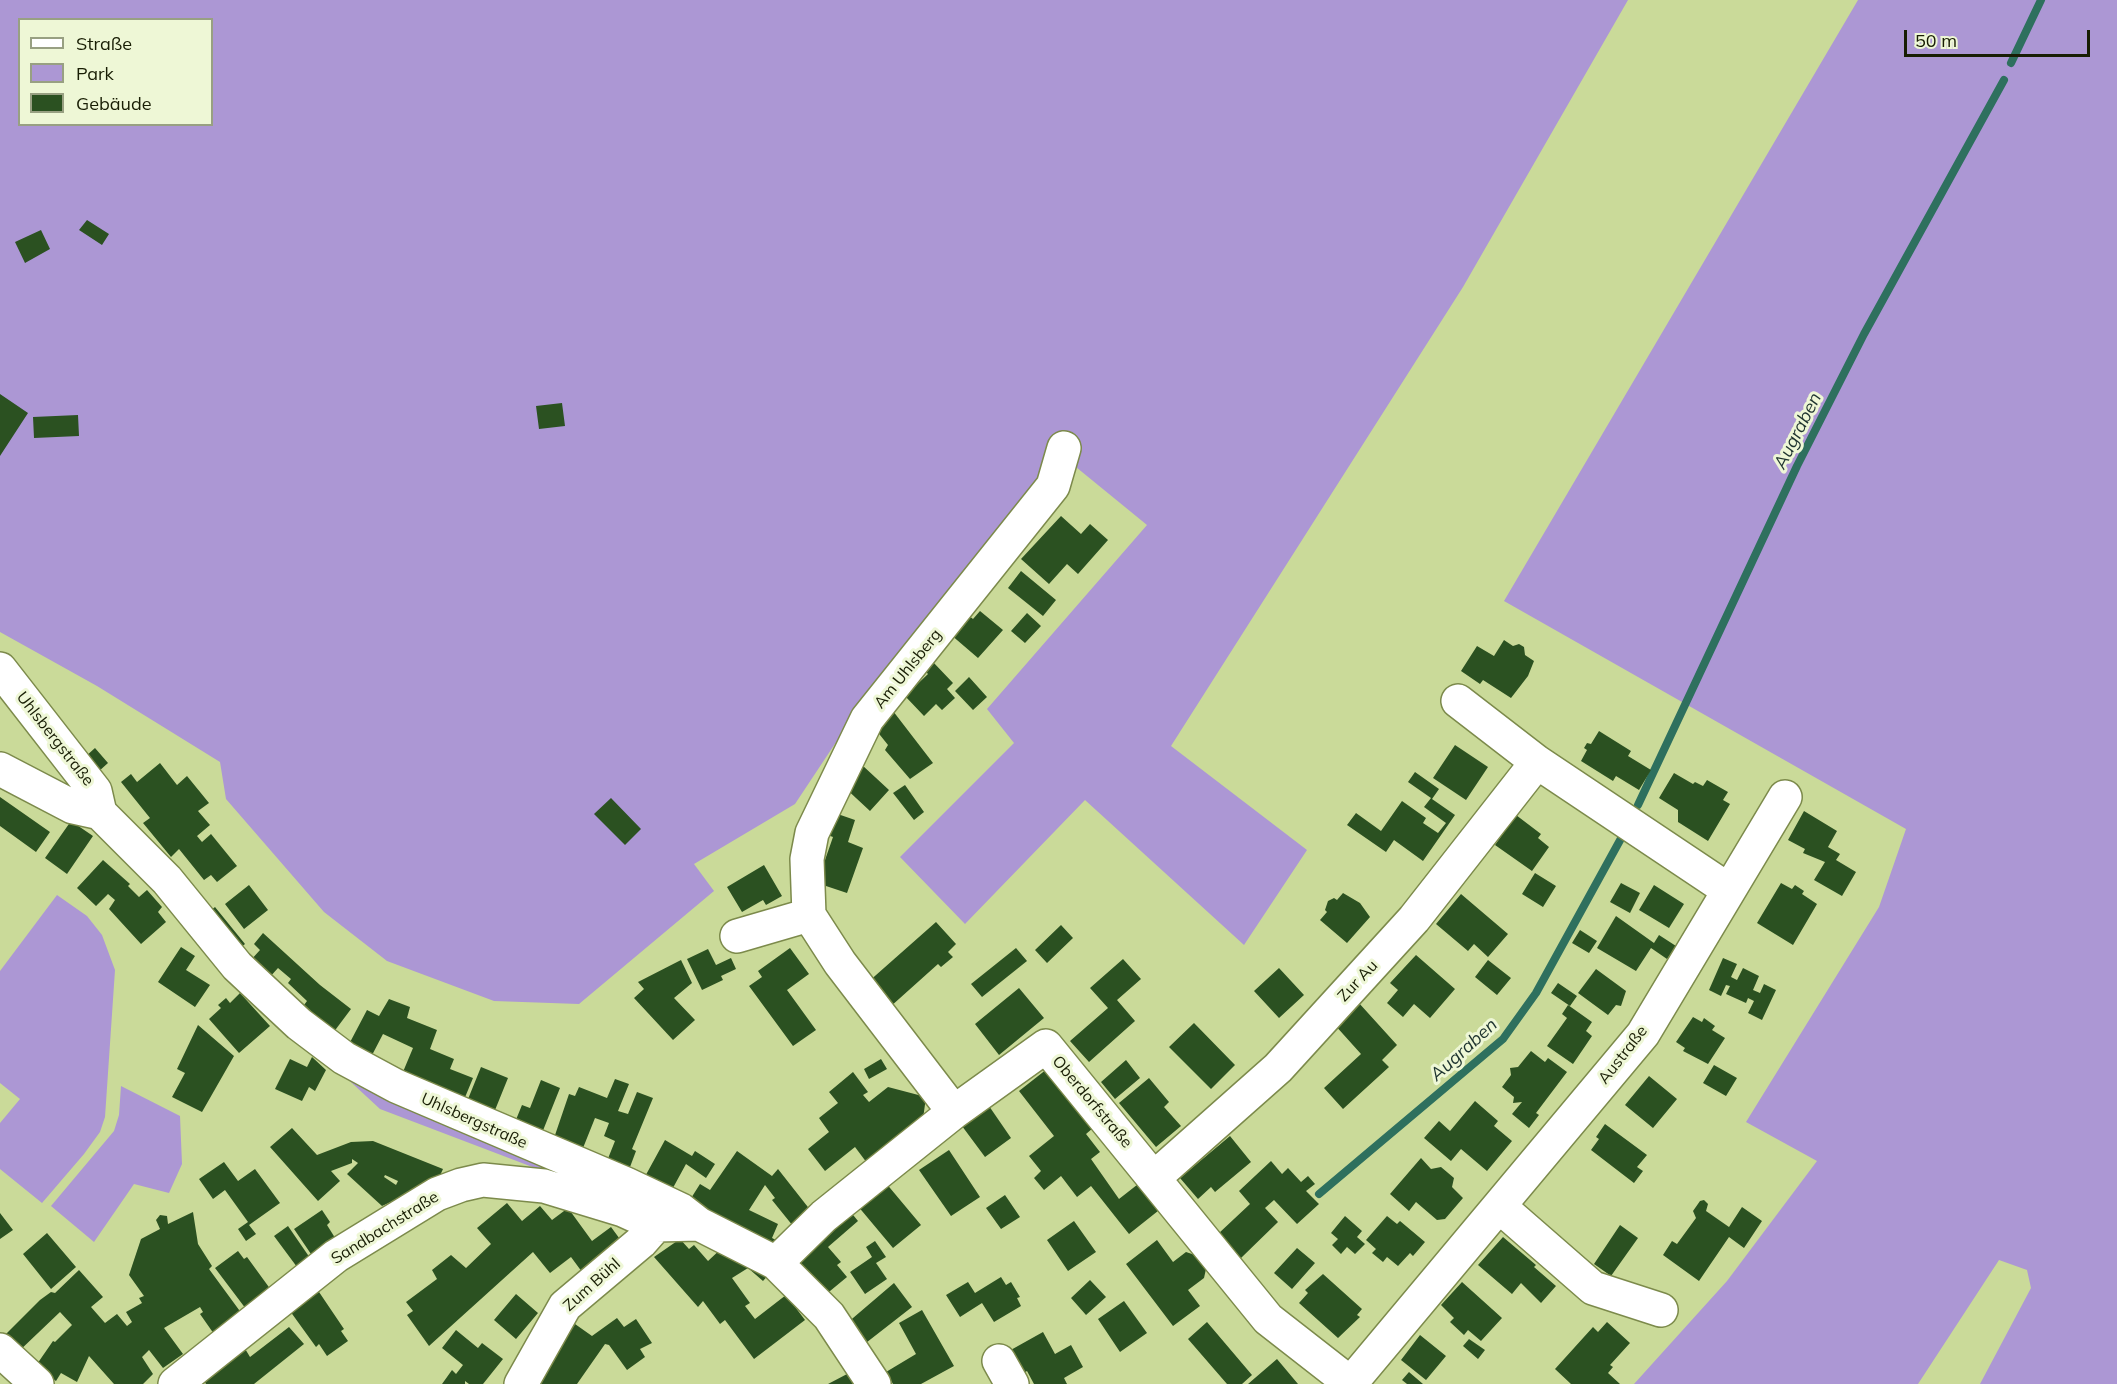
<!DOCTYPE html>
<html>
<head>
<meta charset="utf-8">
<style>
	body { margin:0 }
	#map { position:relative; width:2117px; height:1384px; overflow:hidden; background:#cada99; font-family:Mulish,sans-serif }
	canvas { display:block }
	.legend { position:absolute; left:18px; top:18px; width:195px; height:108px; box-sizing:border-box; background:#eef7d6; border:2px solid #98a082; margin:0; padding:8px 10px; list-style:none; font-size:18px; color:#181d04 }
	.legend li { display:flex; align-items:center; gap:12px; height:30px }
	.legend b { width:30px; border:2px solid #98a082 }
	.scale { position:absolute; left:1904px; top:30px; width:186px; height:27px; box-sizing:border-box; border:3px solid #181d04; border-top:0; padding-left:8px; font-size:18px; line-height:21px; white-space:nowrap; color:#181d04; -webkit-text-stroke:4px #eef7d6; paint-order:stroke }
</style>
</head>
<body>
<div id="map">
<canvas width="2117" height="1384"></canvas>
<ul class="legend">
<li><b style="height:8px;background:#fff"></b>Straße</li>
<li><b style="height:16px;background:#ac97d4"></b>Park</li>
<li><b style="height:16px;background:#2b5121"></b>Gebäude</li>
</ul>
<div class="scale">50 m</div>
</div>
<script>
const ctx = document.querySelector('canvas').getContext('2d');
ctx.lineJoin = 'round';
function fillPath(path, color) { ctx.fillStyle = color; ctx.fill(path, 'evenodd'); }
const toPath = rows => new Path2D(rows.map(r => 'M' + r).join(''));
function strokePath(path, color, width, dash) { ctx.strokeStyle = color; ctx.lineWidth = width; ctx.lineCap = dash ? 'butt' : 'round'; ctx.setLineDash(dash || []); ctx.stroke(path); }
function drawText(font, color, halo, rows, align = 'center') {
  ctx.font = font + ' Mulish,sans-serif'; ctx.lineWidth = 6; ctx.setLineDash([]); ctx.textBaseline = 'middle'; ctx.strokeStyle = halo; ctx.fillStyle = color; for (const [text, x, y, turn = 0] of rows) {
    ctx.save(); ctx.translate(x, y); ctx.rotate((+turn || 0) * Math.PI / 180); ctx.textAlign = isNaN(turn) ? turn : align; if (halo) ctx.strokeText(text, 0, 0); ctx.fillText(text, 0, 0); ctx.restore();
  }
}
fillPath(toPath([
	[0,0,1628,0,1463,287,1171,746,1307,850,1244,945,1085,800,965,924,900,857,1014,743,987,709,1147,525,1060,454,868,694,795,804,694,864,714,891,579,1004,494,1001,387,961,324,912,226,799,220,762,97,686,0,632],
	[20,20,212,20,212,124,20,124],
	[1858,0,2117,0,2117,1384,1980,1384,2031,1288,2027,1270,1999,1260,1918,1384,1634,1384,1727,1281,1817,1161,1746,1122,1879,907,1906,829,1504,601],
	[57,895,87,916,102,935,115,970,105,1117,100,1132,84,1154,42,1203,0,1169,0,1123,20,1099,0,1083,0,971],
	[313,1047,586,1176,564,1179,380,1109],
	[121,1086,180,1116,182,1164,169,1193,134,1184,94,1242,51,1206,114,1131,119,1115]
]), '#ac97d4');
strokePath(toPath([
	[2011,63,2041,0],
	[1638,805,1797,466,1864,334,2004,80],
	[1319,1194,1503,1039,1536,993,1624,833]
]), '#2e705e', 8);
fillPath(toPath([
	[87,220,109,234,102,245,79,230],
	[41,230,50,249,25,263,15,242],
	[0,394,28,413,0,456],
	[562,403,565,426,539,429,536,406],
	[78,415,79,436,34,438,33,417],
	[1061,516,1081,534,1090,524,1108,540,1078,574,1067,564,1049,584,1021,559],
	[1021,571,1056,600,1043,616,1008,588],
	[980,611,1003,630,978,658,950,634,968,615,973,619],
	[1027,613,1041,626,1025,643,1011,631],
	[1504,640,1513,646,1519,644,1524,647,1525,655,1534,661,1528,676,1511,698,1483,680,1480,684,1461,671,1477,646,1494,656],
	[926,650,935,660,933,662,953,683,947,689,955,698,942,710,936,704,924,716,905,696,928,674,924,670],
	[969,677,987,697,973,710,955,691],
	[893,711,933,763,910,779,885,750,888,745,872,725],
	[1599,731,1631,751,1628,756,1651,770,1639,790,1616,776,1613,781,1581,761,1587,750,1584,748,1587,743,1591,744],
	[1455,745,1488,767,1466,800,1433,778],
	[95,748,108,763,98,772,85,757],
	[160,763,177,785,187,776,209,803,198,811,210,825,197,836,202,842,211,834,237,866,217,882,211,875,204,880,179,849,171,857,143,823,150,818,121,782,131,774,137,782],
	[862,765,889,790,870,811,842,785],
	[1415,772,1439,789,1432,799,1455,815,1423,861,1394,840,1386,852,1347,825,1356,813,1381,831,1402,801,1426,818,1423,823,1438,833,1446,823,1424,807,1431,798,1408,782],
	[1674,773,1693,784,1695,782,1703,786,1707,780,1728,792,1723,800,1730,804,1708,841,1678,822,1678,810,1659,798],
	[905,785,924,812,914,820,893,793],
	[0,797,50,832,36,852,0,826],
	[611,798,641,829,625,845,594,814],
	[829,811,855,820,848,842,863,848,847,893,817,883,833,837,822,833],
	[1804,811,1837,831,1828,847,1840,854,1836,860,1856,872,1842,896,1814,880,1825,862,1803,853,1805,849,1788,840],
	[1516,815,1541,834,1538,838,1549,847,1532,871,1495,845],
	[71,821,93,836,67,874,45,858],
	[103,860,130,884,128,886,139,897,147,890,162,907,158,912,166,922,141,944,109,909,115,900,108,894,96,906,77,888],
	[764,865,782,896,766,905,763,900,742,912,727,887],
	[1535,873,1556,886,1543,907,1522,894],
	[1621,883,1640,893,1630,913,1610,902],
	[1781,883,1792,889,1795,885,1804,891,1802,894,1817,904,1793,945,1757,923],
	[249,885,268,910,244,929,225,904],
	[1654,885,1684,904,1669,928,1639,910],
	[1343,893,1360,903,1370,917,1347,943,1320,920,1327,912,1325,910,1328,901,1334,898,1337,900],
	[1461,894,1508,934,1488,957,1474,944,1468,951,1436,924],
	[215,907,245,944,234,953,204,916],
	[1616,916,1654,943,1659,935,1676,946,1667,959,1651,948,1636,971,1597,948],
	[936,922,956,944,948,952,953,957,941,967,938,964,890,1007,867,983],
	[1061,925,1073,938,1047,963,1035,950],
	[1580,930,1597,941,1589,953,1572,943],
	[263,933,320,985,351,1009,330,1037,298,1013,307,1001,288,983,291,979,278,968,269,978,250,961,260,950,254,944],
	[181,947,195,956,186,970,210,985,195,1007,158,982],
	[790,948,809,974,787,990,816,1030,793,1046,749,986,762,977,758,971],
	[1016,948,1027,961,982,997,971,984],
	[708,949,716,965,731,958,736,969,721,976,723,980,702,990,687,959],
	[1416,955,1455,989,1430,1018,1414,1004,1403,1017,1387,1003,1398,990,1390,983],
	[1723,958,1737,964,1731,977,1737,980,1743,968,1759,976,1753,990,1760,993,1764,984,1776,990,1762,1020,1748,1013,1754,1001,1748,998,1746,1003,1726,994,1730,986,1726,985,1721,996,1709,990],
	[1123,959,1141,979,1117,1000,1135,1021,1089,1062,1070,1041,1108,1008,1090,988],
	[681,960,692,983,674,998,695,1020,673,1040,634,998,644,989,638,982],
	[1488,960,1511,978,1497,995,1475,977],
	[1279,968,1304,995,1279,1018,1254,991],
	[1596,969,1626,991,1621,1006,1616,1005,1608,1015,1578,993],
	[1558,983,1577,996,1570,1006,1551,993],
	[1019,988,1044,1018,999,1055,975,1024],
	[240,993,270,1026,239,1053,209,1019,221,1008,218,1005,226,998,230,1003],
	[389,999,410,1007,407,1018,437,1030,430,1049,454,1059,450,1069,473,1078,461,1107,400,1079,413,1048,383,1034,370,1059,347,1048,367,1010,379,1016],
	[1358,1002,1397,1045,1382,1060,1389,1067,1343,1109,1324,1088,1361,1054,1334,1024],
	[1568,1005,1592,1022,1586,1031,1592,1036,1573,1064,1547,1046,1567,1018,1562,1014],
	[1693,1017,1702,1022,1704,1018,1715,1026,1712,1030,1725,1038,1708,1064,1683,1051,1685,1048,1676,1042],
	[1194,1023,1235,1065,1211,1089,1169,1047],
	[198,1025,234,1056,202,1112,172,1097,185,1073,177,1069],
	[1531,1051,1545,1062,1548,1058,1567,1072,1536,1113,1539,1115,1529,1128,1512,1114,1522,1102,1513,1103,1514,1097,1502,1087,1511,1075,1510,1068,1518,1067],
	[312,1057,326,1070,315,1091,309,1087,302,1101,275,1089,290,1059,307,1067],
	[881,1059,887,1069,869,1079,864,1069],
	[1126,1060,1140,1078,1115,1099,1101,1082],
	[1714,1065,1737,1078,1726,1096,1703,1083],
	[481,1067,508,1078,491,1120,464,1109],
	[1047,1069,1093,1128,1086,1134,1100,1152,1091,1159,1119,1199,1142,1181,1163,1207,1129,1234,1091,1186,1077,1197,1061,1176,1044,1190,1034,1178,1041,1171,1029,1156,1054,1136,1019,1091],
	[853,1072,868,1092,863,1095,869,1102,888,1087,926,1097,923,1119,867,1163,855,1147,825,1171,808,1149,829,1132,819,1118,838,1103,829,1092],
	[1649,1076,1677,1099,1653,1128,1625,1105],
	[1149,1078,1169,1102,1164,1107,1181,1126,1156,1147,1119,1103],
	[615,1079,629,1084,618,1111,628,1114,637,1092,653,1098,632,1149,636,1151,627,1175,605,1166,615,1141,604,1136,609,1123,595,1118,581,1153,553,1141,569,1094,575,1096,579,1087,607,1098],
	[541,1080,560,1088,540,1138,513,1127,522,1105,530,1108],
	[1475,1101,1498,1121,1494,1126,1512,1141,1487,1171,1461,1149,1451,1161,1424,1138,1439,1121,1450,1131],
	[989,1106,1011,1138,985,1157,962,1126],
	[1605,1124,1647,1155,1637,1167,1643,1171,1634,1183,1591,1150,1599,1139,1596,1137],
	[292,1128,317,1155,351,1142,373,1141,443,1169,438,1180,382,1206,347,1174,358,1163,352,1159,352,1163,331,1171,340,1181,318,1201,270,1147],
	[385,1175,398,1181,396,1185,384,1177],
	[1230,1136,1251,1162,1215,1192,1211,1187,1198,1199,1180,1178],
	[665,1140,692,1156,695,1151,715,1164,706,1178,686,1164,668,1197,642,1182],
	[949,1150,980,1197,951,1216,919,1170],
	[737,1151,772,1176,778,1169,811,1211,793,1226,772,1200,775,1198,765,1185,749,1210,778,1224,772,1238,778,1241,774,1249,688,1203,700,1184,710,1190],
	[1421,1158,1431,1169,1441,1167,1454,1178,1452,1187,1463,1198,1445,1219,1437,1220,1416,1202,1409,1211,1390,1194],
	[1271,1161,1282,1174,1288,1168,1301,1182,1308,1176,1315,1184,1306,1191,1319,1204,1297,1224,1274,1200,1265,1208,1278,1222,1241,1258,1218,1234,1250,1204,1239,1191],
	[224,1162,238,1181,255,1169,280,1203,249,1225,256,1234,246,1241,238,1229,248,1222,225,1190,213,1199,199,1179],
	[885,1182,921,1225,893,1248,857,1205],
	[1005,1195,1020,1217,1001,1229,986,1208],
	[1704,1200,1708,1204,1706,1211,1729,1227,1742,1207,1762,1221,1744,1248,1729,1237,1699,1281,1663,1255,1672,1241,1677,1244,1696,1218,1693,1211,1700,1201],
	[507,1203,522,1221,540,1206,552,1220,568,1208,592,1241,611,1227,625,1246,585,1276,571,1257,550,1273,533,1252,429,1346,407,1315,413,1311,406,1302,437,1279,432,1270,451,1255,466,1268,491,1244,477,1228],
	[322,1210,330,1222,327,1225,337,1241,313,1257,294,1229],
	[849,1210,858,1221,828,1247,841,1262,837,1265,847,1277,824,1296,793,1260],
	[193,1212,198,1244,212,1266,209,1269,242,1314,214,1334,200,1314,203,1312,200,1307,164,1328,183,1354,163,1368,149,1350,142,1357,153,1374,143,1384,114,1384,89,1356,77,1382,61,1373,56,1381,35,1367,53,1341,55,1342,72,1325,60,1312,16,1354,3,1337,40,1300,51,1292,55,1293,79,1270,103,1297,91,1307,105,1323,117,1314,127,1326,132,1322,126,1312,142,1303,139,1298,144,1296,129,1275,141,1239,160,1229,156,1220,160,1215,167,1216,168,1224],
	[0,1213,13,1230,0,1239],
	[1345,1216,1362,1231,1357,1237,1365,1244,1355,1254,1347,1247,1341,1254,1332,1245,1338,1239,1331,1233],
	[1387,1216,1397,1224,1400,1221,1425,1242,1413,1256,1410,1253,1398,1266,1387,1257,1383,1262,1372,1253,1376,1249,1366,1240],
	[1074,1221,1096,1252,1068,1271,1047,1240],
	[1620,1225,1638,1238,1611,1276,1594,1264],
	[288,1226,310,1258,297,1267,274,1236],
	[47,1233,76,1267,51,1289,23,1254],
	[1503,1237,1536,1265,1534,1267,1556,1286,1541,1303,1521,1283,1512,1294,1478,1265],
	[680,1239,689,1249,694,1245,708,1261,723,1247,771,1272,763,1281,748,1268,732,1278,750,1303,745,1306,755,1319,786,1295,805,1320,754,1359,725,1320,720,1324,703,1301,698,1307,654,1257],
	[1157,1240,1173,1262,1186,1252,1195,1255,1206,1269,1204,1278,1188,1290,1200,1306,1173,1326,1126,1264],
	[875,1241,886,1257,876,1263,887,1279,865,1294,850,1272,872,1257,866,1247],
	[1297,1248,1315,1263,1292,1289,1274,1273],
	[238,1251,244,1259,247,1257,271,1290,246,1309,215,1268],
	[1323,1274,1362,1309,1357,1315,1360,1317,1338,1338,1299,1303,1308,1293,1305,1290],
	[1001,1277,1006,1285,1011,1282,1020,1297,1017,1298,1021,1306,994,1322,982,1303,960,1317,946,1295,968,1282,975,1293],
	[1090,1280,1106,1297,1086,1315,1071,1298],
	[1462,1282,1502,1318,1481,1341,1468,1330,1464,1335,1450,1322,1454,1318,1441,1305],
	[894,1283,912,1307,862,1346,846,1324],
	[319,1292,344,1329,341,1331,348,1341,327,1356,319,1344,316,1347,290,1311],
	[516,1294,538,1313,516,1339,494,1320],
	[1124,1301,1147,1333,1120,1352,1098,1319],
	[922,1310,954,1366,921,1384,893,1384,886,1372,916,1354,899,1323],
	[617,1318,624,1327,636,1319,652,1343,640,1349,645,1357,627,1370,609,1345,605,1344,577,1384,540,1384,537,1381,575,1324,592,1336],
	[1207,1322,1252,1375,1242,1384,1227,1384,1188,1339],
	[1607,1322,1630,1343,1610,1365,1613,1367,1608,1373,1620,1384,1571,1384,1555,1369,1593,1327,1598,1332],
	[289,1327,304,1344,254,1384,206,1384,199,1373,244,1347,250,1357],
	[456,1330,478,1348,482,1343,503,1359,483,1384,469,1384,465,1381,465,1384,442,1384,452,1370,456,1374,463,1365,442,1348],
	[1043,1332,1055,1354,1071,1345,1083,1367,1064,1378,1067,1384,1034,1384,1027,1371,1022,1374,1009,1351],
	[1420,1335,1446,1356,1426,1380,1401,1360],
	[1469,1339,1485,1350,1478,1359,1463,1346],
	[1277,1359,1298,1384,1248,1384],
	[1409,1372,1423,1384,1407,1384,1402,1380],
	[849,1373,858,1384,828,1384]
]), '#2b5121');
const minor = toPath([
	[0,669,95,791,100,813,167,880,237,966,299,1024,344,1058,396,1086,626,1184,681,1210,699,1224,776,1263,829,1316,874,1384],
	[1458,701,1537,762,1727,889],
	[0,769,73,807,100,813],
	[737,936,809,915],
	[954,1112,840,963,809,915,807,859,812,833,867,719,1053,486,1064,448],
	[1155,1177,1278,1068,1414,919,1537,762],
	[1499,1206,1593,1288,1661,1310],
	[776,1263,824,1216,954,1112,1046,1046,1268,1319,1350,1383],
	[0,1350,37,1384],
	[999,1361,1012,1384],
	[175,1384,336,1256,437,1194,461,1185,483,1180,544,1186,623,1210,656,1225,699,1224],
	[521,1384,565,1306,641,1242,656,1225],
	[1350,1384,1643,1034,1785,797]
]);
strokePath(minor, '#7c8a4b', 36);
strokePath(minor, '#fff', 33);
drawText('16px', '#181d04', '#eef7d6', [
	["Am Uhlsberg",908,669,-51],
	["Uhlsbergstraße",55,739,52],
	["Zur Au",1358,981,-47],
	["Austraße",1623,1055,-52],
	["Oberdorfstraße",1092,1102,50],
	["Uhlsbergstraße",474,1121,24],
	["Sandbachstraße",385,1228,-32],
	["Zum Bühl",592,1285,-42]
]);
drawText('italic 18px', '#1e332f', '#eef7d6', [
	["Augraben",1798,431,-63],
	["Augraben",1464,1050,-42]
]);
</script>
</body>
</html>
